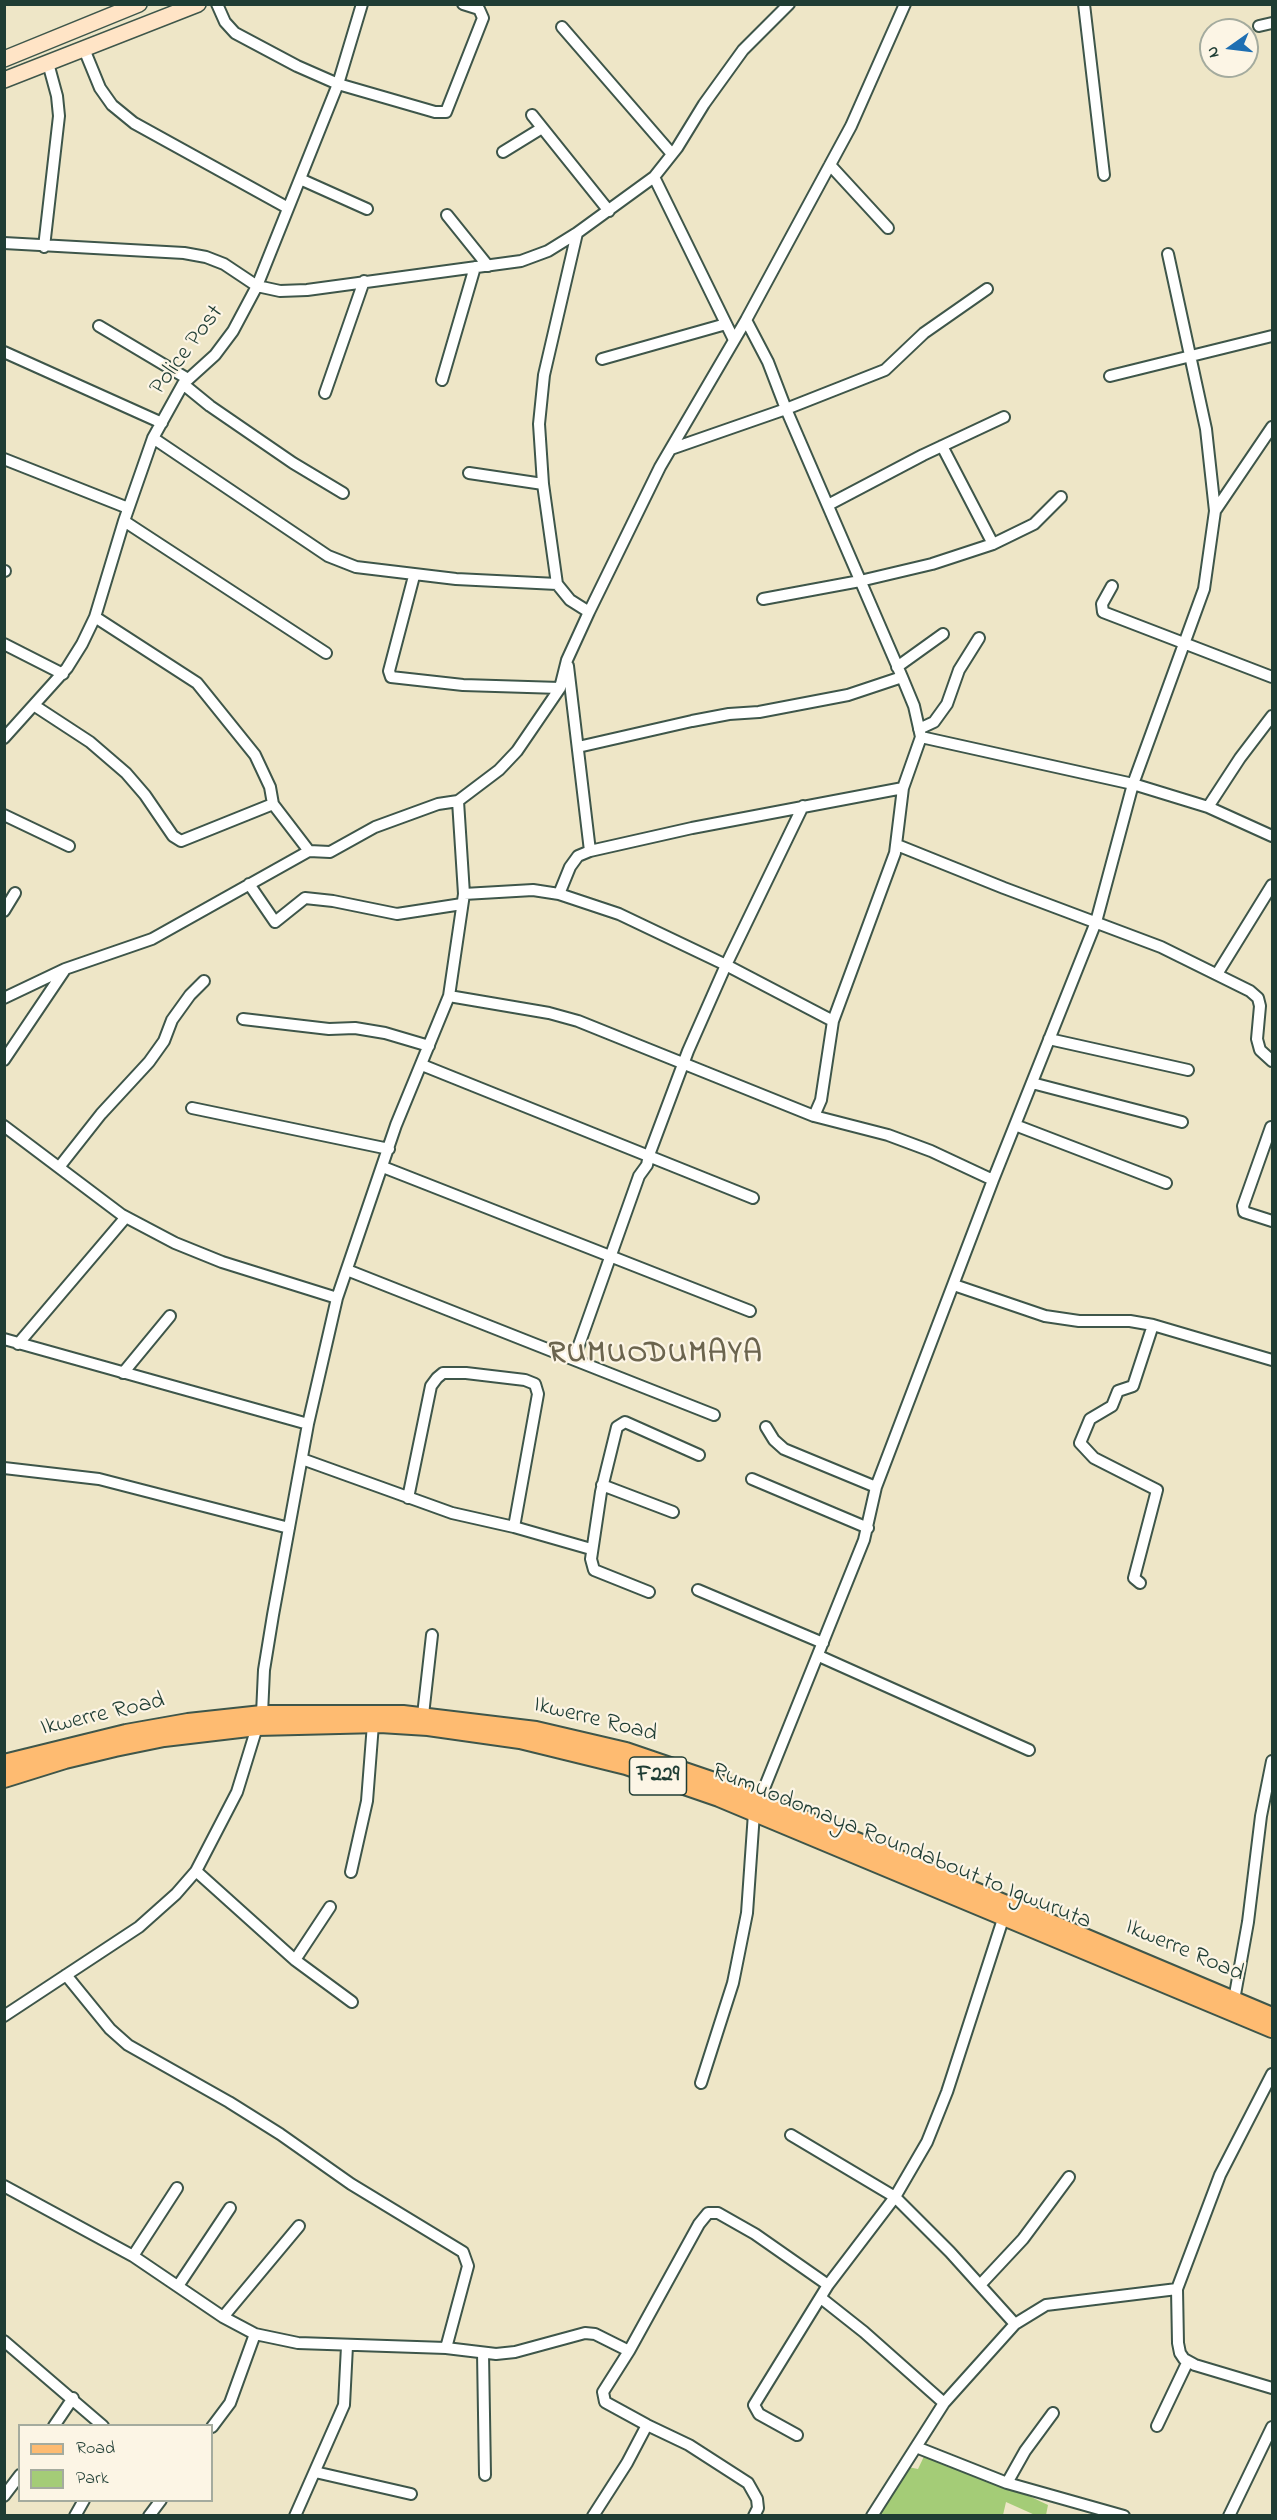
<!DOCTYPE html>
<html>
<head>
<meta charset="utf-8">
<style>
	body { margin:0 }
	#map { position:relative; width:1277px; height:2520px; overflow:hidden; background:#eee6c7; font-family:"Indie Flower",sans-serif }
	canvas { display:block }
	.frame { position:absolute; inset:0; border:6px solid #1f3d34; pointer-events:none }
	.legend { position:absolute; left:18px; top:2424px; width:195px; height:78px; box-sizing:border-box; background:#fcf5e5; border:2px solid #a4ab9e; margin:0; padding:8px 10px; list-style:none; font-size:18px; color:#1f3d34 }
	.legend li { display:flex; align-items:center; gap:12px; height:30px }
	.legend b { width:30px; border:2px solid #a4ab9e }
	.north { position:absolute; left:1199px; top:18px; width:60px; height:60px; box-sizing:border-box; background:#fcf5e5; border:2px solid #a4ab9e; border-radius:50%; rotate:256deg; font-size:16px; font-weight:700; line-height:24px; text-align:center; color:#1f3d34 }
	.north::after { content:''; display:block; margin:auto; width:21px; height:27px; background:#1f6fb2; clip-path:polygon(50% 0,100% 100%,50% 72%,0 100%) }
</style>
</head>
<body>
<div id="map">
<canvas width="1277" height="2520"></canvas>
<div class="frame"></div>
<ul class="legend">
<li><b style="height:8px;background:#febb71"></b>Road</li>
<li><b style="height:16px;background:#a4cc77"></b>Park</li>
</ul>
<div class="north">N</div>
</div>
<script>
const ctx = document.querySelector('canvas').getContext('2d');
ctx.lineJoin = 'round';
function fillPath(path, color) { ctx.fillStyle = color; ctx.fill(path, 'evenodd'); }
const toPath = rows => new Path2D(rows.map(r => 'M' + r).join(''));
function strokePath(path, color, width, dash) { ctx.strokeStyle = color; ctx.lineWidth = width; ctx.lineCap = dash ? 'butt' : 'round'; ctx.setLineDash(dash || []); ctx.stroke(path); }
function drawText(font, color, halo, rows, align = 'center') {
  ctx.font = font + ' "Indie Flower",sans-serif'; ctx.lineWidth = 4.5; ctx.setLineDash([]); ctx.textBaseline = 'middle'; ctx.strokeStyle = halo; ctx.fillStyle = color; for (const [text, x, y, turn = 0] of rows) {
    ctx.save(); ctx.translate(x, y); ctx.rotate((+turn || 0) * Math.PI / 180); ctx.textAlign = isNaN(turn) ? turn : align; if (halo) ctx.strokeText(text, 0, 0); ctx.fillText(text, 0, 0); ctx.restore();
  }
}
fillPath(toPath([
	[928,2448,1048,2505,1046,2515,1035,2515,1006,2502,1003,2515,877,2516,903,2466,918,2469]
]), '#a4cc77');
const minor = toPath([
	[217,4,225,22,235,33,297,66,338,84,435,112,446,112,483,18,479,9,463,4],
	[1084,4,1104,175],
	[1259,26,1272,23],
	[562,27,672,154],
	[84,49,100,88,112,105,134,123,288,208],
	[532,115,609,211],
	[503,152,542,128],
	[830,165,888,228],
	[654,177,734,340],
	[300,179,367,209],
	[447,215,488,266],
	[577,233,544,375,539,424,543,484,557,584,570,600,589,612],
	[4,243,184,253,206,257,224,264,257,286,280,291,307,290,521,261,548,251,577,233,654,177,677,148,704,104,743,50,789,4],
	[44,247,59,116,57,96,48,63],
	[746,320,768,362,786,409,902,677,914,706,921,737,903,788,895,853,833,1021,821,1100,814,1116],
	[99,326,188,379],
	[4,352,162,423],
	[602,359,726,324],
	[1110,376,1272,336],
	[442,380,475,267],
	[183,384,210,406,293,463,343,493],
	[325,393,364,281],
	[153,438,328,556,356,567,456,579,557,584],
	[942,446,993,544],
	[671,449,786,409,885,370,924,333,987,289],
	[4,459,128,508],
	[469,473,543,484],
	[828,505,923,455,1004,417],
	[1215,511,1272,427],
	[124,521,326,653],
	[4,571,5,571],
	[414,576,389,671,391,677,463,685,560,688],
	[1112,586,1102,604,1103,612,1272,677],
	[763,599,860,581,932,564,993,544,1034,524,1061,497],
	[95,617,197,683,255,755,270,787,273,804,309,851],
	[4,644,63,674],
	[568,666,590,851],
	[897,667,943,634],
	[35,706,90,742,126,773,145,795,173,836,181,841,273,804],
	[919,729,934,722,947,704,959,670,979,638],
	[921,737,1133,784,1208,807,1272,836],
	[4,738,67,668,82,644,95,617,124,521,153,438,183,384,215,355,233,331,257,286,338,84,362,4],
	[578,747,692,721,729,714,759,712,848,695,902,677],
	[1208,807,1240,758,1272,716],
	[4,815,69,846],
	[897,845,1004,888,1161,947,1250,991,1258,998,1260,1006,1257,1039,1260,1050,1272,1061],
	[249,884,275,922,305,898,333,901,397,914,462,904],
	[464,894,533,890,559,894,619,914,726,965,833,1021],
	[559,894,570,867,578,856,590,851,692,828,903,788],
	[4,911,15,893],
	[1217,974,1272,885],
	[449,996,549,1013,578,1021,814,1116,888,1135,931,1151,993,1180],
	[4,998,65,969,152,939,309,851,330,852,375,827,438,804,458,801,499,770,517,751,560,688,567,660,589,612,660,467,746,320,851,126,905,4],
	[243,1019,329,1029,355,1028,385,1033,429,1046],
	[1049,1039,1188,1070],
	[4,1060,64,971],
	[422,1065,753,1198],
	[1032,1083,1182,1122],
	[192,1108,389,1149],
	[1015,1125,1166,1183],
	[4,1126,122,1215,175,1243,222,1262,337,1298],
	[1271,1127,1243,1206,1244,1212,1272,1221],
	[60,1166,101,1114,149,1062,164,1041,172,1020,190,995,204,981],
	[383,1167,750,1311],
	[347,1270,714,1415],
	[954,1285,1045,1316,1079,1321,1130,1321,1153,1325,1272,1360],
	[4,1339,308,1424],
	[18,1344,126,1217],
	[574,1359,639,1176,647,1165,649,1155,688,1051,726,965,803,806],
	[123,1373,170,1316],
	[766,1427,774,1440,784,1449,876,1487],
	[302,1459,452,1513,514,1527,591,1549],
	[4,1468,99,1479,289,1528],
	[752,1479,868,1528],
	[602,1485,673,1512],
	[408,1498,431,1386,437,1378,443,1373,466,1373,525,1380,535,1384,538,1394,514,1527],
	[1140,1583,1134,1578,1157,1490,1094,1458,1080,1443,1090,1419,1112,1406,1118,1391,1133,1386,1153,1325],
	[698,1590,823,1643],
	[649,1592,594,1570,591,1559,601,1492,617,1427,625,1422,699,1455],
	[819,1656,1029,1750],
	[262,1714,264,1670,273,1615,308,1424,337,1298,396,1125,449,996,464,894,458,801],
	[423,1715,432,1635],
	[759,1801,864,1540,876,1487,993,1180,1096,922,1133,784,1204,589,1215,511,1206,429,1168,254],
	[196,1871,295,1960,352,2002],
	[351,1872,367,1801,373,1724],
	[295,1960,330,1907],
	[66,1975,110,2029,128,2045,229,2102,280,2134,351,2184,463,2252,468,2266,446,2348],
	[1234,2000,1248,1922,1261,1816,1272,1761],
	[4,2016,139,1927,176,1894,196,1871,237,1792,257,1727],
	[701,2083,733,1983,747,1913,754,1813],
	[791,2135,895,2197,950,2252,1015,2324],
	[4,2186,133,2256,223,2317,255,2334,298,2343,446,2348,496,2354,515,2352,585,2333,595,2334,629,2351,699,2224,708,2213,718,2213,755,2234,828,2285],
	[133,2256,177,2188],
	[980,2285,1023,2239,1069,2177],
	[178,2286,230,2208],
	[1177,2289,1178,2343,1180,2353,1184,2359,1195,2365,1272,2388],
	[821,2298,864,2332,944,2403],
	[223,2317,299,2226],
	[4,2341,103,2426],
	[629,2351,603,2392,605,2402,647,2425,689,2445,748,2483,757,2499,758,2508,754,2516],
	[483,2353,485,2475],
	[54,2426,73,2398],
	[1157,2426,1188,2361],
	[212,2427,230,2403,255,2334],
	[797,2435,759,2414,754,2405,828,2285,895,2197,927,2142,947,2092,1004,1916],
	[916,2447,1007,2483,1124,2516],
	[315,2472,411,2494],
	[1007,2483,1025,2451,1053,2413],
	[4,2496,20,2475],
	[75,2516,84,2500],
	[149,2516,161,2500],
	[295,2516,344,2405,347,2346],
	[593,2516,627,2463,647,2425],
	[872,2516,944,2403,1015,2324,1046,2305,1177,2289,1220,2175,1272,2074],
	[1229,2516,1272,2427]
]);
const secondary = toPath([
	[4,59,139,4],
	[4,80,198,4]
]);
const primary = toPath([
	[4,1763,126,1733,188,1722,262,1714,403,1714,536,1730,626,1751,717,1782,1272,2016],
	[4,1779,65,1760,115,1748,164,1738,257,1727,380,1724,428,1727,520,1740,626,1766,719,1798,1272,2029]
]);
strokePath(minor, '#3e564a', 14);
strokePath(secondary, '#3e564a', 18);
strokePath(primary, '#3e564a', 20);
strokePath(minor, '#fff', 10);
strokePath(secondary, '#ffe4c6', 15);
strokePath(primary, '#febb71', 16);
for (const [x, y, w] of [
	[658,1776,57]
]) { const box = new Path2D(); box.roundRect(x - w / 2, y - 19, w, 38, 4.5); ctx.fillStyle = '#fcf5e5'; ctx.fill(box); strokePath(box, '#1f3d34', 1.5); }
drawText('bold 22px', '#1f3d34', null, [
	["F229",658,1776]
]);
drawText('24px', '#1f3d34', '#fcf5e5', [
	["Police Post",188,351,-53],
	["Ikwerre Road",103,1716,-13],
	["Ikwerre Road",595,1721,14],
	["Rumuodomaya Roundabout to Igwuruta",901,1848,22],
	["Ikwerre Road",1184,1952,23]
]);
ctx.letterSpacing = '1.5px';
drawText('bold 30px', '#6b644e', '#fcf5e5', [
	["RUMUODUMAYA",656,1356]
]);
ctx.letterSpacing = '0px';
</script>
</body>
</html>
